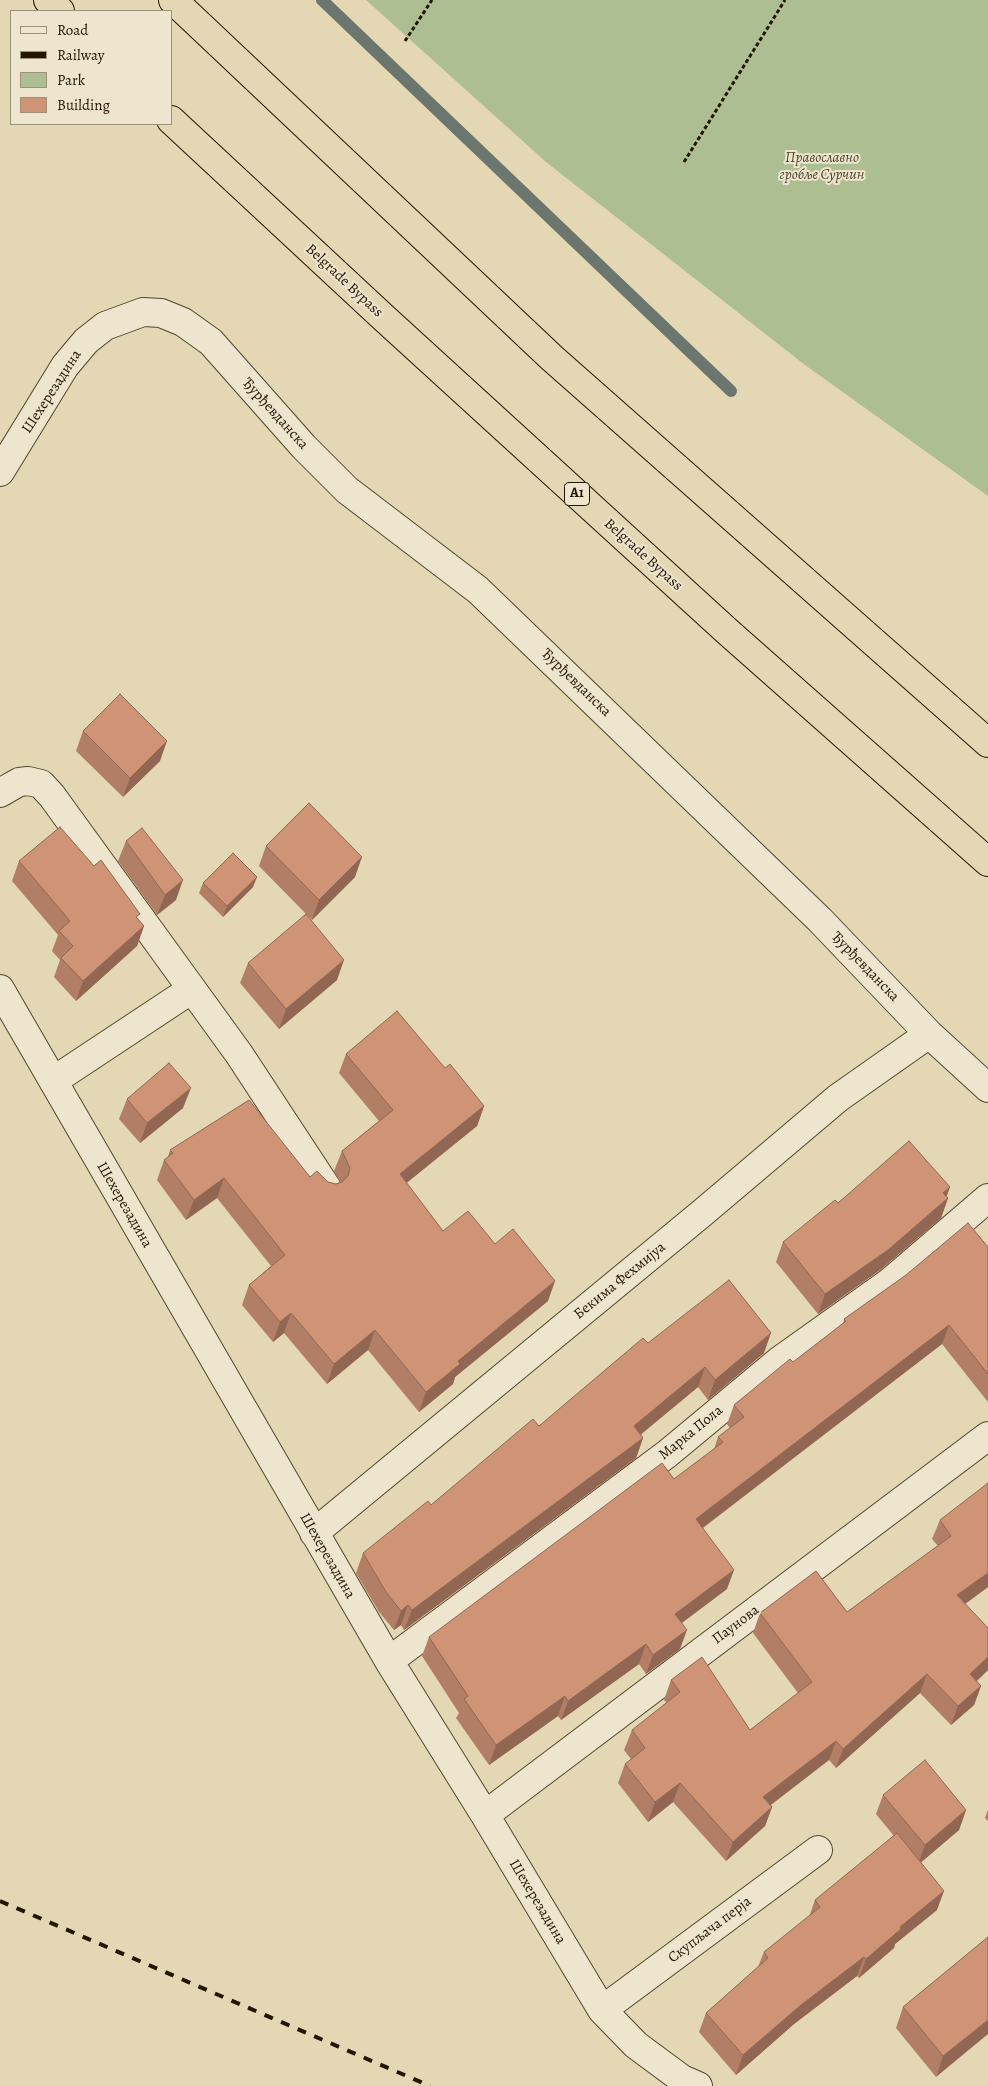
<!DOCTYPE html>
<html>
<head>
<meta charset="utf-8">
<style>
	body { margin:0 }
	#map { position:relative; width:988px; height:2086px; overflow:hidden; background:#e3d7b4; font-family:Alegreya,serif }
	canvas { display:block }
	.legend { position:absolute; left:10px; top:10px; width:162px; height:115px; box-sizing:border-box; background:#ede5ce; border:1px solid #9d917c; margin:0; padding:6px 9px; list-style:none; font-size:15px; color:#251401 }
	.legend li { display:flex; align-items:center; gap:10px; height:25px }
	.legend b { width:25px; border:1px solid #9d917c }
</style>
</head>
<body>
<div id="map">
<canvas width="988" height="2086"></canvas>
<ul class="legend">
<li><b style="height:6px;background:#ede5ce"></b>Road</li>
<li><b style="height:6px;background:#251401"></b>Railway</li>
<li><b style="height:14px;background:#adbf92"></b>Park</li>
<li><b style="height:14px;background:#cf9376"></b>Building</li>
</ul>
</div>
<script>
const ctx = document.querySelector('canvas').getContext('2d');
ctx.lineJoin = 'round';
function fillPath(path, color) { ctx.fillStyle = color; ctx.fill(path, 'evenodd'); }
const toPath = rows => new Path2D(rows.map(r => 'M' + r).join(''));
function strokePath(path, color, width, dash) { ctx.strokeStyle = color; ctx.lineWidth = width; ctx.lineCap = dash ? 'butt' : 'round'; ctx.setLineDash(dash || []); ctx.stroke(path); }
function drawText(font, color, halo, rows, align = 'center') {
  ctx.font = font + ' Alegreya,serif'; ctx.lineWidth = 4; ctx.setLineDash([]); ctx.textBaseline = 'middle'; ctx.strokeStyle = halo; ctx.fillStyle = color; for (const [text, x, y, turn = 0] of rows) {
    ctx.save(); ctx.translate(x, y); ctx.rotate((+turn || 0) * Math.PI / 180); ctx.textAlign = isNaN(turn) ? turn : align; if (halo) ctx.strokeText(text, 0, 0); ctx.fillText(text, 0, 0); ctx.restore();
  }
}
fillPath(toPath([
	[366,0,988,0,988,496,805,365,546,162]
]), '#adbf92');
strokePath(toPath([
	[322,0,731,391]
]), '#6a766e', 12);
const street = toPath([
	[0,472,65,366,86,341,105,326,143,312,161,313,183,322,211,342,304,447,347,490,478,590,820,920,929,1034,988,1088],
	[0,793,19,782,28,781,41,784,52,796,239,1054,327,1188],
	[0,989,389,1661,485,1815,602,2010,636,2045,682,2079,698,2086],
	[53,1081,192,989],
	[314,1533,701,1214,838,1098,929,1034],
	[389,1661,667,1454,779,1361,890,1282,988,1198],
	[485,1815,988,1436],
	[602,2010,818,1850]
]);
const highway = toPath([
	[48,0,60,11],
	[173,0,552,358,988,743],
	[171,120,384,318,728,632,988,862]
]);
strokePath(street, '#54452e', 30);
strokePath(highway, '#251401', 30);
strokePath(toPath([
	[405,41,432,0],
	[684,162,785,0]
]), '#251401', 3, [4, 2.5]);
strokePath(street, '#ede5ce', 28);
strokePath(highway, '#e3d7b4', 28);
strokePath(toPath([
	[0,1901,430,2086]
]), '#251401', 4, [9, 9]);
fillPath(toPath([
	[83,731,160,761,123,797,76,751],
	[126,841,176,900,157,915,118,861],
	[266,846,355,877,312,920,259,866],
	[19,861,94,866,144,926,137,946,76,1001,54,977,60,960,52,951,58,935,12,881],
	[203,883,253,887,223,917,199,893],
	[248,963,337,980,279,1029,240,983],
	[346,1054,445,1068,484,1106,477,1126,406,1183,443,1231,495,1244,548,1301,455,1377,453,1384,419,1412,368,1350,327,1384,284,1333,273,1342,242,1305,249,1285,271,1266,217,1198,186,1220,157,1180,164,1160,168,1157,170,1150,310,1177,328,1182,336,1184,340,1182,334,1171,342,1151,379,1121,339,1073],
	[127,1099,183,1108,140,1143,119,1119],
	[950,1187,946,1196,948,1198,941,1218,880,1270,818,1314,776,1262,783,1242,838,1203],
	[988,1247,988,1402,942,1344,703,1528,727,1589,682,1623,680,1649,646,1674,639,1664,561,1720,558,1716,489,1765,456,1718,459,1713,422,1656,429,1637,674,1479,714,1449,718,1437,730,1428,727,1424,734,1405,793,1362,843,1324,844,1319],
	[648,1343,764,1353,708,1400,698,1387,641,1434,643,1438,636,1458,404,1630,401,1625,394,1630,379,1612,356,1573,363,1553,431,1505,539,1426],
	[940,1520,988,1587,965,1604,988,1628,988,1670,977,1681,981,1686,974,1705,951,1725,920,1693,836,1768,829,1760,771,1805,772,1807,765,1826,726,1861,673,1802,648,1822,618,1783,625,1764,631,1759,624,1750,632,1730,667,1703,664,1700,671,1680,750,1730,798,1693,753,1633,760,1613,847,1612,938,1546,932,1539],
	[883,1795,966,1810,959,1830,921,1862,937,1910,895,1944,894,1948,859,1978,857,1976,794,2024,736,2075,699,2032,706,2013,758,1967,764,1952,809,1917,815,1900,894,1836,876,1814],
	[988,1810,988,1821,985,1818],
	[988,1937,936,2077,896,2028,903,2007]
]), '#b27e65');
fillPath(toPath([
	[167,741,160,761,123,797,130,778],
	[362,857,355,877,312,920,319,900],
	[257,877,253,887,223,917,227,906],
	[183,880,176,900,157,915,165,895],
	[144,926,137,946,76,1001,83,981],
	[344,960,337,980,279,1029,286,1009],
	[191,1088,183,1108,140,1143,147,1123],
	[484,1106,477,1126,393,1194,400,1174],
	[224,1178,217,1198,186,1220,194,1200],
	[950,1187,945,1201,948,1198,941,1218,880,1270,818,1314,825,1294],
	[555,1281,548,1301,455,1377,453,1384,419,1412,426,1392,458,1361],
	[291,1313,284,1333,273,1342,280,1322],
	[949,1325,942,1344,689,1538,696,1519],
	[375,1330,368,1350,327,1384,334,1364],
	[771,1333,764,1353,708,1400,715,1380],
	[705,1367,698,1387,627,1446,634,1426],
	[643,1438,636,1458,404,1630,412,1610],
	[734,1570,727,1589,668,1633,675,1614],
	[988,1573,988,1587,950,1615,957,1595],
	[408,1605,401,1625,394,1630,401,1611],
	[687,1630,680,1649,646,1674,653,1655],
	[646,1644,639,1664,561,1720,568,1701],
	[988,1657,988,1670,963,1693,970,1674],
	[927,1674,920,1693,836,1768,843,1749],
	[981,1686,974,1705,951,1725,958,1706],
	[565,1696,558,1716,489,1765,496,1745],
	[836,1741,829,1760,756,1816,763,1797],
	[680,1783,673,1802,648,1822,655,1802],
	[772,1807,765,1826,726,1861,733,1842],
	[966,1810,959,1830,918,1865,925,1845],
	[944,1891,937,1910,895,1944,894,1948,859,1978,866,1959,900,1927],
	[864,1957,857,1976,794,2024,736,2075,743,2055,801,2005],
	[988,2020,988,2034,936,2077,943,2056]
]), '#916753');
const building = toPath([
	[120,694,167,741,130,778,83,731,120,694],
	[309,803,362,857,319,900,266,846,309,803],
	[60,827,94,866,101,860,140,914,136,917,144,926,83,981,61,958,73,946,59,931,70,921,19,861,60,827],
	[142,828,183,880,165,895,126,841,142,828],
	[233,853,257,877,227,906,203,883,233,853],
	[306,914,344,960,286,1009,248,963,306,914],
	[397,1011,445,1068,450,1064,484,1106,400,1174,443,1231,468,1211,495,1244,513,1229,555,1281,458,1361,460,1364,426,1392,375,1330,334,1364,291,1313,280,1322,249,1285,285,1255,224,1178,194,1200,164,1160,173,1153,170,1150,249,1100,310,1177,317,1171,328,1182,336,1184,342,1182,348,1176,350,1168,342,1151,393,1110,346,1054,397,1011],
	[169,1063,191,1088,147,1123,127,1099,169,1063],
	[909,1141,950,1187,943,1193,948,1198,888,1250,825,1294,783,1242,835,1200,838,1203,909,1141],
	[968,1223,988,1247,988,1374,949,1325,696,1519,734,1570,675,1614,687,1630,653,1655,646,1644,568,1701,565,1696,496,1745,464,1699,468,1696,429,1637,662,1463,674,1479,723,1442,718,1437,744,1417,734,1405,790,1359,793,1362,846,1321,844,1319,906,1275,968,1223],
	[729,1280,771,1333,715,1380,705,1367,634,1426,643,1438,412,1610,408,1605,401,1611,386,1592,363,1553,428,1501,431,1505,533,1419,539,1426,643,1338,648,1343,729,1280],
	[988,1483,988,1573,957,1595,988,1628,988,1657,970,1674,981,1686,958,1706,927,1674,843,1749,836,1741,763,1797,772,1807,733,1842,680,1783,655,1802,625,1764,645,1748,632,1730,680,1692,671,1680,702,1657,750,1730,812,1682,760,1613,816,1571,847,1612,951,1536,940,1520,988,1483],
	[925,1760,966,1810,925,1845,883,1795,925,1760],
	[897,1833,944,1891,900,1927,901,1929,866,1959,864,1957,801,2005,743,2055,706,2013,768,1958,764,1952,820,1907,815,1900,897,1833],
	[988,1937,988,2020,943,2056,903,2007,988,1937]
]);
fillPath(building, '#cf9376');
strokePath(building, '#916753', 1);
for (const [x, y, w] of [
	[577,494,25]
]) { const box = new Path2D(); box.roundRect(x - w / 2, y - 11.5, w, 23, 4); ctx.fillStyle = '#ede5ce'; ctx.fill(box); strokePath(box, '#251401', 1); }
drawText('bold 14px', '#251401', null, [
	["A1",577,494]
]);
drawText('italic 15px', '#4e472c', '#ede5ce', [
	["Православно",822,158],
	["гробље Сурчин",822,175]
]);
drawText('15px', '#251401', '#ede5ce', [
	["Belgrade Bypass",344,281,43],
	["Шехерезадина",52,392,-57],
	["Ђурђевданска",275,414,48],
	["Belgrade Bypass",643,555,42],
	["Ђурђевданска",576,683,44],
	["Ђурђевданска",865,967,46],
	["Шехерезадина",124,1205,60],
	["Бекима Фехмијуа",620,1281,-39],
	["Марка Пола",691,1433,-39],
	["Шехерезадина",327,1556,60],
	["Паунова",736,1625,-37],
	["Шехерезадина",537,1902,59],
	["Скупљача перја",710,1930,-37]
]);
</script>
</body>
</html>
